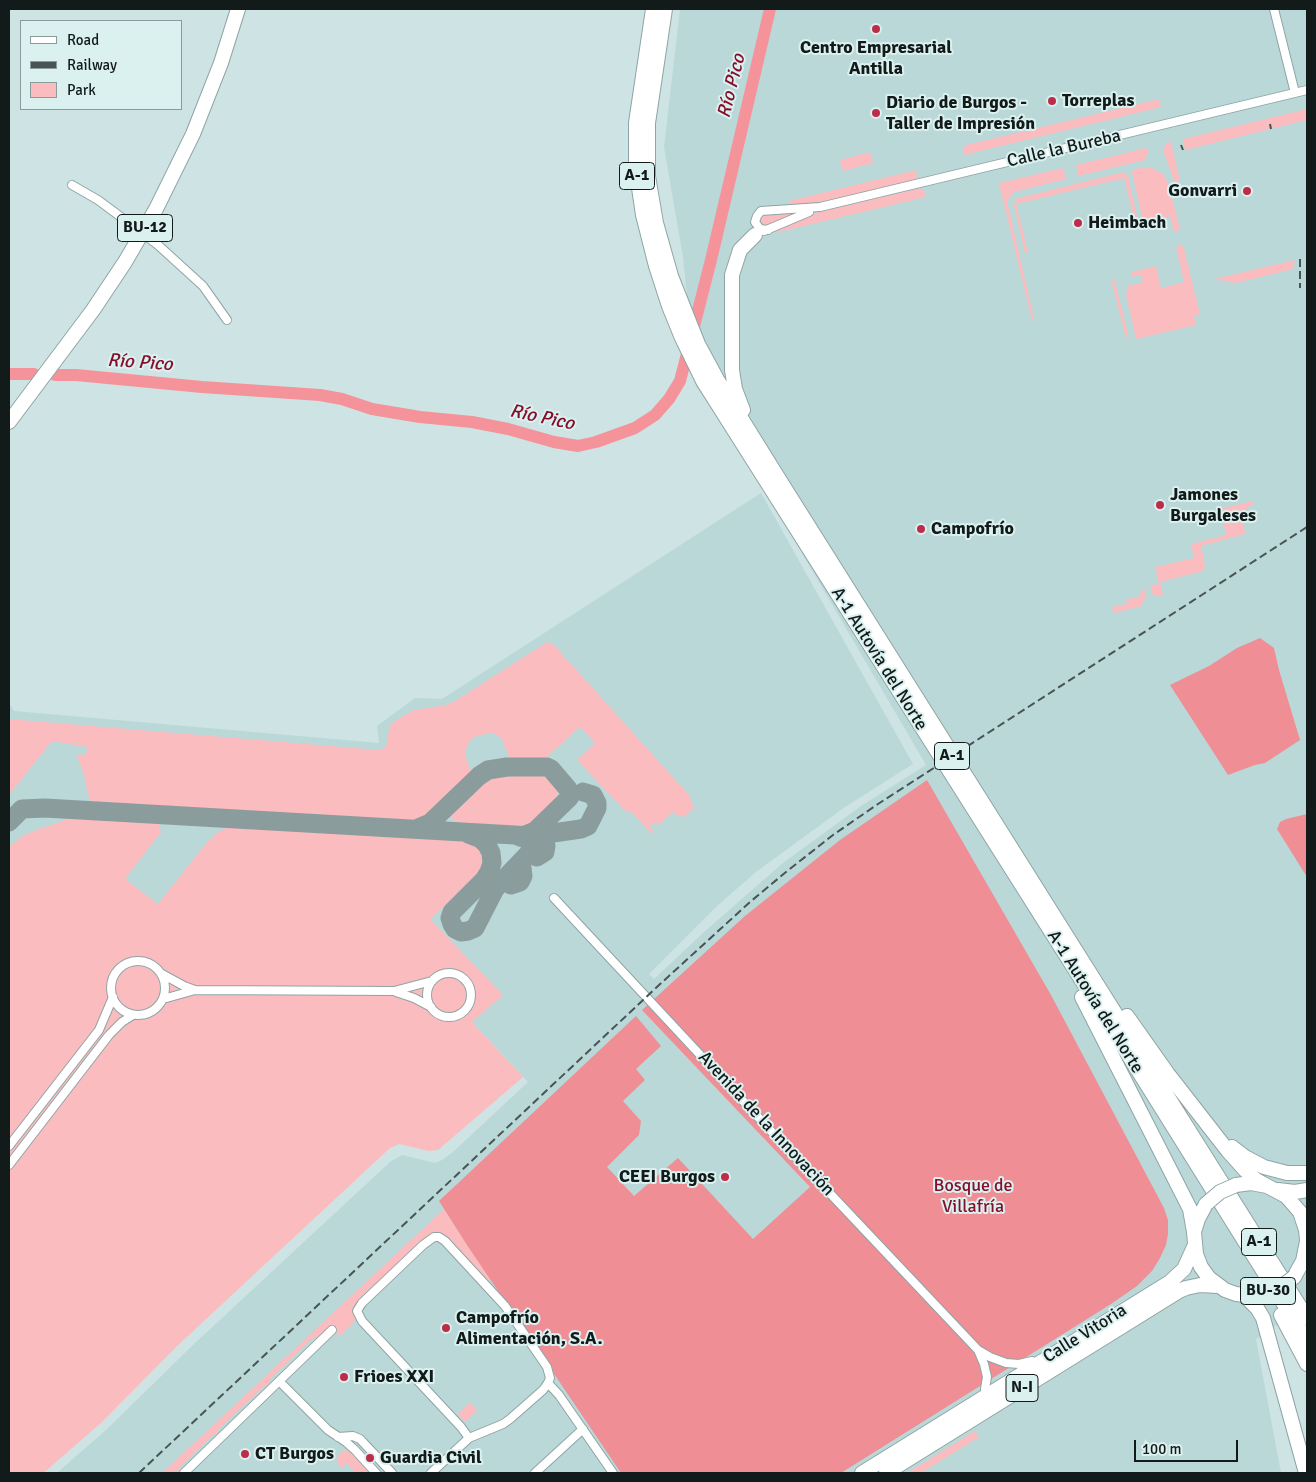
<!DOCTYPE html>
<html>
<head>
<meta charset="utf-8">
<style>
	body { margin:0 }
	#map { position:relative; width:1316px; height:1482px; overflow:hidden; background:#cee3e3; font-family:Signika,sans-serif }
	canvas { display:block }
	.frame { position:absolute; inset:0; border:10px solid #121a1a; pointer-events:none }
	.legend { position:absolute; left:20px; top:20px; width:162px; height:90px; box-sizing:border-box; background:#dbf1f0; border:1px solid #8b9b9a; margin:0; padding:6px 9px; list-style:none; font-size:15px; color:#121a1a }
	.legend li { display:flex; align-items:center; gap:10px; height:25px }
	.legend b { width:25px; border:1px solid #8b9b9a }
	.scale { position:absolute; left:1134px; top:1440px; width:104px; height:22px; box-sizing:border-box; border:2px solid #121a1a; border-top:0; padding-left:6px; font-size:15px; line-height:18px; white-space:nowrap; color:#121a1a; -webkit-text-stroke:4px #dbf1f0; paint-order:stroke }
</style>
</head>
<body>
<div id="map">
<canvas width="1316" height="1482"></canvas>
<div class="frame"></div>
<ul class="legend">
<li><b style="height:6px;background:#fff"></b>Road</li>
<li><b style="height:6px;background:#485454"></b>Railway</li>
<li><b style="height:14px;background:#fbbcbf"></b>Park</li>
</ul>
<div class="scale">100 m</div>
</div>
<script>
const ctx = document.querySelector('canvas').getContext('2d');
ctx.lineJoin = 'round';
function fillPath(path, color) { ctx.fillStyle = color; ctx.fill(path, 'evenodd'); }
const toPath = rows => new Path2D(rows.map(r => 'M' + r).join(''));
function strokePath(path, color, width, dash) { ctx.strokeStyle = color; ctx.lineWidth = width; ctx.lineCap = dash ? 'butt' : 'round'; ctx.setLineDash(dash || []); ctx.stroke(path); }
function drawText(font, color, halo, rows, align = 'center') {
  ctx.font = font + ' Signika,sans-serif'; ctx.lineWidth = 4; ctx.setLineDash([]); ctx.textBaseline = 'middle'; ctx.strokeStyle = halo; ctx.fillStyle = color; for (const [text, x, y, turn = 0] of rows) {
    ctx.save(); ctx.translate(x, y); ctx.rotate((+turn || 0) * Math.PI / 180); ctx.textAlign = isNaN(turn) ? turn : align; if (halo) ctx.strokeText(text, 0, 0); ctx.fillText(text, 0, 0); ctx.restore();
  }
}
fillPath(toPath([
	[680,9,1307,9,1307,1305,1256,1339,1281,1473,57,1473,107,1429,193,1345,390,1162,402,1155,435,1163,442,1160,453,1152,528,1082,472,1022,9,1043,9,703,14,711,379,743,377,726,415,698,442,699,761,493,913,764,845,807,756,872,717,906,649,974,654,979,703,933,783,863,861,806,926,765,768,495,696,386,683,257,664,147]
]), '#bad8d8');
fillPath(toPath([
	[1159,99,1161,107,964,155,963,148,966,145],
	[1307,109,1307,120,1185,150,1183,139],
	[1171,142,1180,182,1175,183,1162,147,1165,147,1166,143],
	[1146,148,1149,150,1145,160,1078,176,1076,165],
	[870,152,873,163,843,171,840,160],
	[1150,167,1163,174,1168,182,1180,230,1174,232,1170,216,1143,222,1132,172,1133,170,1139,168],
	[1063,168,1066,179,1014,192,1007,201,1034,319,1032,321,999,183],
	[916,170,917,177,915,180,819,204,794,206,791,205,789,201],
	[1124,172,1128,176,1137,217,1136,218,1134,219,1124,178,1016,204,1028,252,1025,253,1014,206,1015,199],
	[920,188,924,191,926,197,774,233,798,219,815,213],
	[796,213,768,225,761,224,761,218,765,214],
	[1183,245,1200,314,1194,316,1196,325,1136,339,1126,295,1127,290,1128,286,1143,282,1141,275,1131,277,1132,272,1156,266,1161,288,1184,282,1176,247],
	[1295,260,1293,269,1236,283,1214,279],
	[1111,278,1115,281,1128,334,1126,339],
	[1253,501,1253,504,1245,511,1243,517,1245,534,1201,546,1205,565,1203,571,1160,582,1163,595,1155,596,1152,593,1150,587,1159,582,1155,567,1194,558,1191,544,1226,535,1220,509],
	[1145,590,1146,596,1141,606,1114,613,1112,607,1127,604,1126,600,1141,596,1140,591],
	[547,642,553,644,689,795,694,808,684,817,680,815,678,817,673,812,659,825,656,822,650,826,654,832,652,834,630,811,626,812,577,760,595,743,580,727,548,756,542,760,527,761,511,758,508,755,502,739,495,734,489,733,474,737,469,742,465,752,467,762,471,770,470,775,424,819,416,821,93,803,89,798,84,775,77,756,79,754,85,755,88,747,52,741,9,795,9,719,379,750,386,747,390,725,401,717,414,710,446,705,455,701],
	[535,772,543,774,557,789,558,793,556,800,534,821,518,827,465,823,457,822,452,819,450,815,452,810,485,779,493,775,499,773],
	[69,817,158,822,161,832,125,879,158,904,208,841,218,832,228,827,466,841,473,843,479,849,482,857,481,867,474,878,430,919,503,995,472,1022,523,1077,438,1150,429,1151,399,1144,390,1148,176,1347,102,1422,47,1470,43,1473,9,1473,9,847,22,836,36,830,60,822],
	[444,1209,490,1279,488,1281,444,1235,434,1233,425,1238,356,1303,353,1310,355,1321,340,1336,330,1326,317,1339,314,1337,269,1380,269,1387,264,1386,217,1431,220,1434,218,1436,214,1434,179,1468,184,1469,181,1472,176,1470,173,1473,162,1473],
	[470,1402,477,1410,465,1422,458,1414],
	[975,1431,979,1437,921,1473,909,1473,910,1471],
	[347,1450,351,1451,368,1469,367,1473,356,1473,347,1463,342,1468,338,1464,337,1457,341,1452]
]), '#fbbcbf');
fillPath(toPath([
	[1260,638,1274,648,1279,670,1300,740,1265,763,1255,765,1228,775,1170,685,1209,666,1237,648],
	[927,780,1051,995,1164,1208,1168,1220,1168,1234,1166,1245,1160,1258,1152,1271,1137,1286,1111,1304,841,1473,621,1473,467,1245,439,1201,636,1016,661,1046,636,1069,645,1080,623,1101,641,1121,639,1135,607,1167,634,1196,678,1158,753,1239,810,1187,642,1010,745,916,840,840],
	[1307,814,1307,877,1277,829,1280,822,1286,819]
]), '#ef8e95');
strokePath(toPath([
	[9,374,34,374],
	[55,375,76,375,202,387,320,395,342,399,372,409,420,417,472,422,508,429,554,442,578,446,596,442,635,428,655,415,669,399,680,381,711,260,770,9]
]), '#f5939b', 12);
strokePath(toPath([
	[9,822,22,809,45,808,532,836,581,829,588,826,597,808,597,803,593,795,583,792],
	[416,829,430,823,479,776,488,770,507,767,547,767,551,769,568,789,571,795,569,798,535,831,525,835],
	[468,834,481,839,487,845,491,853,492,863,489,872,484,880,452,912,450,918,452,924,455,929,461,932,468,931,475,928,495,889,529,854,531,848,529,842,526,839,518,836],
	[522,868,523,876,520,882,511,885,504,879,528,854,537,857,545,852,546,846,544,841,539,837,527,836]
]), '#8b9c9c', 19);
const street = toPath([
	[1274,9,1295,93],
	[72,185,98,200,125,220],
	[768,230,760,229,755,222,757,216,761,211,820,207,1307,90],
	[764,231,809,212],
	[158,245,203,286,227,320],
	[554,898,771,1131,978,1350,990,1357,1006,1363,1019,1364,1032,1361],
	'111 988a27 27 0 1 1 54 0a27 27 0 1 1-54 0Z',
	'427 995a22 22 0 1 1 44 0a22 22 0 1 1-44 0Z',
	[162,974,184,986,195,990,394,991,432,981],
	[396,992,414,998,431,1007],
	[163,999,195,990],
	[9,1146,99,1030,113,997],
	[9,1165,109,1035,122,1022,133,1015],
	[978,1350,984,1364,987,1377,985,1389],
	[279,1381,328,1430,346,1442,355,1450,376,1473],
	[548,1383,559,1395,613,1473],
	[338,1437,353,1436,360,1439,392,1473],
	[184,1473,332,1330],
	[431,1473,469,1438,503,1424,510,1419,543,1390,548,1383,550,1378,547,1367,505,1306,445,1241,439,1237,434,1237,423,1245,362,1303,357,1311,362,1321,461,1427,469,1438],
	[535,1473,583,1429]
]);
const highway = toPath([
	[653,9,636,123,636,167,643,215,656,266,669,306,682,338,703,381,1076,971,1307,1341],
	[665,9,648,123,648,176,656,223,671,276,698,344,718,381,777,476,1307,1318],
	[743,410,735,389,732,370,732,275,740,250,755,235],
	[9,422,93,310,125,262,156,209,193,134,221,63,238,9],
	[1082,997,1190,1209,1194,1232],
	[1127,1016,1168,1074,1228,1151,1245,1170,1256,1180,1267,1186],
	[1232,1147,1245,1157,1264,1167,1287,1173,1307,1173],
	[1236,1185,1251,1183,1267,1186,1286,1196,1300,1212,1306,1230,1307,1240],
	[1278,1190,1295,1192,1307,1190],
	[1206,1204,1198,1219,1194,1232,1196,1254,1201,1267,1209,1278,1225,1290,1236,1294,1253,1296],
	[1294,1277,1303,1261,1307,1241],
	[1245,1296,1257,1308,1263,1318,1306,1473],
	[1281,1315,1307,1364],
	[862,1473,1170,1282,1184,1269,1194,1247],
	[886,1473,1179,1291,1186,1288,1200,1285,1218,1286]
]);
strokePath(street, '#90a4a4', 10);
strokePath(highway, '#90a4a4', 16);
strokePath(street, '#fff', 8);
strokePath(highway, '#fff', 14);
strokePath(toPath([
	[1270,124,1271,129],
	[1181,145,1183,150],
	[1300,259,1300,288],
	[139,1473,658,986,750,902,786,872,833,835,878,804,1307,527]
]), '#485454', 2, [8, 4]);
const streetBridge = toPath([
	[125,220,158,245]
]);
const highwayBridge = toPath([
	[1206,1204,1220,1192,1236,1185],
	[1262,1295,1280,1288,1294,1277]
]);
strokePath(streetBridge, '#90a4a4', 10, []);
strokePath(highwayBridge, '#90a4a4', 16, []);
strokePath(streetBridge, '#fff', 8);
strokePath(highwayBridge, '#fff', 14);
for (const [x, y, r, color] of [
	[876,29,5,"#bd2c48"],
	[1052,101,5,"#bd2c48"],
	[876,113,5,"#bd2c48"],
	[1247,191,5,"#bd2c48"],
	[1078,223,5,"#bd2c48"],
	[1160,505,5,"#bd2c48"],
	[921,529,5,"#bd2c48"],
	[725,1177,5,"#bd2c48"],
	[446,1328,5,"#bd2c48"],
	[344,1377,5,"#bd2c48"],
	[245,1454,5,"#bd2c48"],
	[370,1458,5,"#bd2c48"]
]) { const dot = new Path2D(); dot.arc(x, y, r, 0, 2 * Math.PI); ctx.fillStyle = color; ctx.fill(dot); strokePath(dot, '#dbf1f0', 2); }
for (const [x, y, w] of [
	[637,176,35],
	[145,228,55],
	[952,756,35],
	[1259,1242,35],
	[1268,1291,55],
	[1022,1388,32]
]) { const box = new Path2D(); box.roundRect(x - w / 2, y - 13.5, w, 27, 4); ctx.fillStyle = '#dbf1f0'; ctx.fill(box); strokePath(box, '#121a1a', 1); }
drawText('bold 16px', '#121a1a', null, [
	["A-1",637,176],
	["BU-12",145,228],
	["A-1",952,756],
	["A-1",1259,1242],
	["BU-30",1268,1291],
	["N-I",1022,1388]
]);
drawText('bold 18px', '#121a1a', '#dbf1f0', [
	["Centro Empresarial",876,48,"center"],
	["Antilla",876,69,"center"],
	["Torreplas",1062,101],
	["Diario de Burgos -",886,103],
	["Taller de Impresión",886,124],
	["Gonvarri",1237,191,"right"],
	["Heimbach",1088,223],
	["Jamones",1170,495],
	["Burgaleses",1170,516],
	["Campofrío",931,529],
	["CEEI Burgos",715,1177,"right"],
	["Campofrío",456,1318],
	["Alimentación, S.A.",456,1339],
	["Frioes XXI",354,1377],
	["CT Burgos",255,1454],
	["Guardia Civil",380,1458]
], 'left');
drawText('18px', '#121a1a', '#dbf1f0', [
	["Calle la Bureba",1064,149,-13],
	["A-1 Autovía del Norte",879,659,58],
	["A-1 Autovía del Norte",1095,1002,58],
	["Avenida de la Innovación",766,1124,47],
	["Calle Vitoria",1085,1334,-32]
]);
drawText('18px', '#830f2b', '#dbf1f0', [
	["Bosque de",973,1186],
	["Villafría",973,1207]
]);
drawText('italic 19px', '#830f2b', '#dbf1f0', [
	["Río Pico",732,86,-76],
	["Río Pico",140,363,4],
	["Río Pico",542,418,12]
]);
</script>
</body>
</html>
